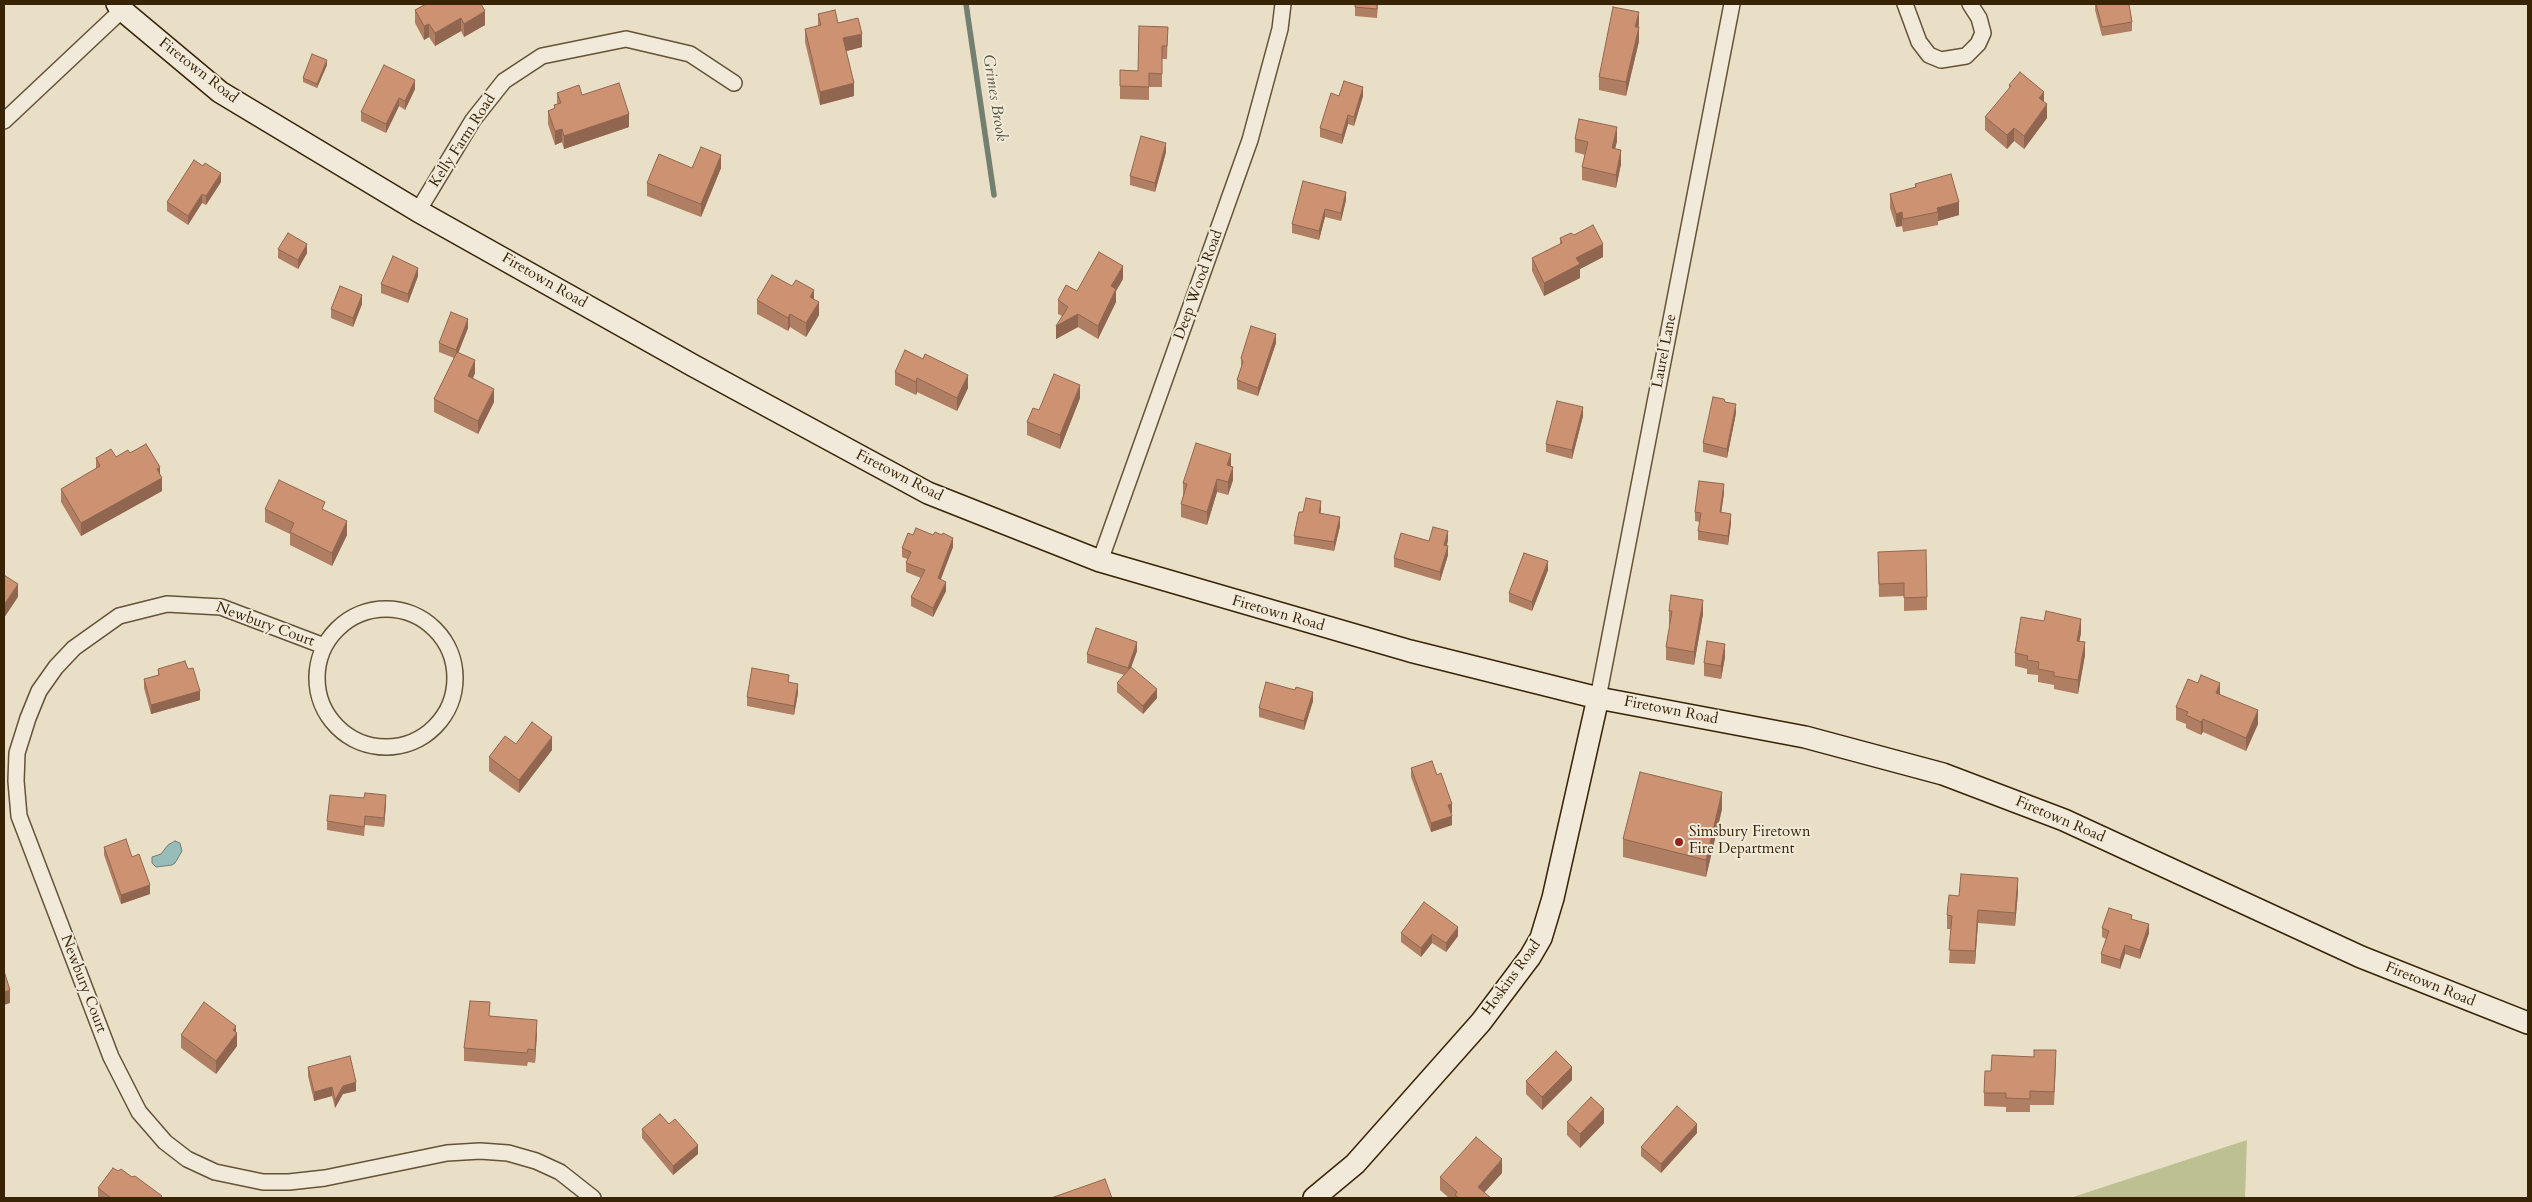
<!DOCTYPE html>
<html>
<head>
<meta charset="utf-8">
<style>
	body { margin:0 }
	#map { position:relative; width:2532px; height:1202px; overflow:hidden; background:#e9dfc6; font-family:Cardo,serif }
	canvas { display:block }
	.frame { position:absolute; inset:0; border:5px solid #382405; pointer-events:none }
</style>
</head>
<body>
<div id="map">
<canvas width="2532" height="1202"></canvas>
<div class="frame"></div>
</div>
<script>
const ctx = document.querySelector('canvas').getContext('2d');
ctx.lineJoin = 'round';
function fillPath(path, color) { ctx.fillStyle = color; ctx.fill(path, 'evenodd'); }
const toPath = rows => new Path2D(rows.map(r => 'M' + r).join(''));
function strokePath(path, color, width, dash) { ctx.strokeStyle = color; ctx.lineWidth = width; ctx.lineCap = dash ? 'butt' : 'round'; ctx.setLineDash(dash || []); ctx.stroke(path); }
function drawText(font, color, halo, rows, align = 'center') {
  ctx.font = font + ' Cardo,serif'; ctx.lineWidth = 4; ctx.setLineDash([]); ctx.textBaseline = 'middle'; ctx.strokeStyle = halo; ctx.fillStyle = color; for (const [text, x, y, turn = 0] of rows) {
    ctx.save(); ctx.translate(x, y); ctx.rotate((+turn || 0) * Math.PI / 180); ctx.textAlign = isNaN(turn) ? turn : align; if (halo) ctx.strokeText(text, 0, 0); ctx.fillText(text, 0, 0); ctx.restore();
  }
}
fillPath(toPath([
	[2247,1140,2245,1198,2070,1198]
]), '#bdc091');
const water = toPath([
	[175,841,180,843,182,851,175,863,172,865,156,867,152,863,152,857,161,854,168,845,175,841]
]);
fillPath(water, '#98bcb9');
strokePath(water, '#727f71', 1);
strokePath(toPath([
	[966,4,994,195]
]), '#727f71', 5.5);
const street = toPath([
	[1905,4,1919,42,1929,55,1941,60,1966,56,1978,44,1983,33,1979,18,1970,4],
	[4,121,122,10],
	[418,211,473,120,504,81,542,56,626,39,690,54,734,83],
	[1100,561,1250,140,1280,29,1283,4],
	'317 678a69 69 0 1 1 138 0a69 69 0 1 1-138 0Z',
	[324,646,221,607,167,604,119,616,74,648,56,667,39,691,28,718,17,753,16,781,19,816,111,1057,139,1112,165,1142,187,1159,215,1172,263,1182,289,1182,325,1178,447,1153,480,1151,508,1153,536,1161,560,1172,593,1198],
	[1598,698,1732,4]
]);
const secondary = toPath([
	[117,4,122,10,220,92,418,211,694,366,928,493,1100,561,1410,651,1598,698,1805,737,1943,774,2064,820,2361,957,2528,1023],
	[1314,1198,1355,1164,1481,1022,1530,957,1541,938,1553,898,1598,698]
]);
strokePath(street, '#645335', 18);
strokePath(secondary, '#382405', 24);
strokePath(street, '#f1eada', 15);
strokePath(secondary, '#f1eada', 21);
fillPath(toPath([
	[426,4,485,25,464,37,461,31,435,46,429,37,424,40,415,23,415,10],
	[1355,4,1378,4,1377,18,1355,16],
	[2095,4,2129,4,2132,22,2132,31,2102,36,2095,10],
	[818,14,838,23,862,47,846,51,854,96,820,105,805,42,805,29,818,26],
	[1639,25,1639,41,1626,96,1599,90,1599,77],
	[1168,27,1167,59,1162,59,1162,87,1149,87,1149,100,1120,99,1120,70,1138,71],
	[327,65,317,88,303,82,303,78],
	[2009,85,2044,102,2047,118,2024,149,2014,141,2007,149,1985,130,1985,117,2009,89],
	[415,89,405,110,399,106,386,133,361,121,361,112],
	[557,93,582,95,629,127,564,149,562,142,555,145,548,124,548,111,554,109,554,105,557,104],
	[1339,96,1363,96,1354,126,1348,124,1342,144,1320,137,1320,128],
	[1575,139,1617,141,1615,149,1621,164,1616,188,1582,180,1582,167,1585,155,1575,152],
	[1166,152,1155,192,1130,185,1130,176],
	[692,168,721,168,701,217,647,196,647,183],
	[221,182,206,205,202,203,188,225,167,211,167,202],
	[1915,184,1959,215,1938,221,1938,225,1903,232,1902,226,1896,227,1890,208,1890,194,1915,188],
	[1346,192,1346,200,1341,221,1325,217,1319,240,1292,233,1292,224],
	[1560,238,1603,257,1580,269,1580,278,1544,296,1532,271,1532,258,1560,244],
	[278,249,307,253,298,269,278,258],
	[418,276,408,303,381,293,381,284],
	[1123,279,1116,291,1116,302,1098,339,1078,327,1056,339,1062,316,1058,314,1058,300,1077,291],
	[814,299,819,315,806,337,790,327,788,331,757,314,757,300],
	[362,304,353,327,331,318,331,309],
	[468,328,458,352,475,373,473,378,494,402,478,434,434,412,434,399,454,358,439,352,439,343],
	[1276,343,1258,396,1237,389,1237,380,1241,368,1241,358],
	[895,372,968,388,957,411,917,392,916,395,895,385],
	[1080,398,1060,449,1027,435,1027,422,1039,410],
	[1725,402,1736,413,1727,458,1703,452,1703,443],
	[1583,416,1572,459,1546,452,1546,444],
	[130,453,160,474,162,491,81,536,61,502,61,489,96,469,96,458,116,457],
	[1231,467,1233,480,1228,495,1217,492,1207,525,1181,517,1181,504,1183,496,1183,483],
	[1724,493,1721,513,1731,523,1728,545,1698,540,1698,531,1700,522,1695,521,1695,512],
	[265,509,325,510,347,535,332,566,290,545,290,534,265,522],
	[1321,510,1320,513,1340,526,1334,551,1294,544,1294,536,1303,512],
	[913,535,953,547,940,580,946,591,933,617,911,606,911,597,921,578,906,572,906,563,907,559,902,557,902,548],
	[1448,540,1447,546,1448,555,1440,581,1394,567,1394,558,1429,541],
	[1878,552,1927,597,1927,610,1904,611,1904,596,1879,597],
	[1548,570,1532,611,1509,602,1509,593],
	[1669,611,1703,614,1694,665,1666,660,1666,647,1670,624,1669,624],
	[2081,633,2079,641,2085,655,2078,694,2054,689,2054,685,2038,682,2038,675,2027,674,2027,669,2015,666,2015,653],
	[1137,651,1131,667,1157,698,1143,714,1117,692,1117,683,1124,675,1087,663,1087,654],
	[1725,657,1721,679,1704,676,1704,663],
	[158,669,188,669,200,700,151,714,144,688,144,679,158,675],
	[789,682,798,693,794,715,747,706,747,697],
	[1295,690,1313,701,1304,730,1259,717,1259,708],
	[2220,694,2258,724,2246,751,2203,732,2201,735,2186,728,2186,724,2176,720,2176,707],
	[516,744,552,750,519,793,489,771,489,757],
	[1411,768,1452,813,1451,813,1452,825,1431,832,1411,777],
	[364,798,386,804,384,827,365,825,364,836,327,830,327,821],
	[1722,809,1706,877,1623,857,1623,839],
	[104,847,132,857,150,894,121,904,104,855],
	[2018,892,2015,926,1978,923,1975,964,1949,963,1951,929,1947,929,1947,915,1959,896],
	[2132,919,2149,933,2140,959,2125,954,2120,969,2101,963,2101,954,2106,939,2102,937,2102,928],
	[1458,927,1458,936,1446,952,1432,943,1421,957,1401,942,1401,933],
	[490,1016,537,1033,535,1063,528,1062,527,1066,464,1061,464,1048],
	[236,1032,237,1046,216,1074,181,1048,181,1035],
	[2056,1063,2054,1105,2030,1105,2030,1112,2006,1112,2006,1107,1984,1106,1984,1093,1991,1071],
	[308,1067,356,1091,343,1094,335,1108,332,1096,314,1101,308,1076],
	[1572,1080,1542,1110,1526,1094,1526,1081],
	[1567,1122,1604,1123,1580,1148,1567,1135],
	[669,1124,698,1154,673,1175,642,1138,642,1129],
	[1697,1133,1661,1173,1641,1156,1641,1147],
	[118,1171,132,1177,162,1198,98,1198,98,1188],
	[1502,1173,1484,1193,1491,1198,1449,1198,1440,1190,1440,1177]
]), '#b07e62');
fillPath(toPath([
	[485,11,485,25,464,37,464,24],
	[1639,12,1639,25,1635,40,1635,27],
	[461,18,461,31,435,46,435,33],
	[429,24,429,37,424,40,424,26],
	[1639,27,1639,41,1626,96,1626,82],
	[862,34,862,47,843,52,843,38],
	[327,60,327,65,317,88,317,84],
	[415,80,415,89,405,110,405,101],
	[854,83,854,96,820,105,820,92],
	[1363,87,1363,96,1354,126,1354,117],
	[2044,92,2044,105,2039,98],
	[399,98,399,106,386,133,386,124],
	[2047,104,2047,118,2024,149,2024,136],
	[629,114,629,127,564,149,564,136],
	[1348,115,1348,124,1342,144,1342,135],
	[1617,127,1617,141,1612,161,1612,148],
	[2014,128,2014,141,2007,149,2007,135],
	[562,129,562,142,555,145,555,131],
	[1166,143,1166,152,1155,192,1155,183],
	[1621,150,1621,164,1616,188,1616,175],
	[721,155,721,168,701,217,701,204],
	[221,173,221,182,206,205,206,196],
	[1346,192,1346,200,1341,221,1341,213],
	[202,194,202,203,188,225,188,216],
	[1959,202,1959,215,1938,221,1938,212,1937,208],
	[1325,209,1325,217,1319,240,1319,231],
	[1902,212,1902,226,1896,227,1896,214],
	[307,244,307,253,298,269,298,260],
	[1603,244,1603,257,1580,269,1580,278,1544,296,1544,283,1576,258],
	[1123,266,1123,279,1116,291,1116,302,1098,339,1098,326,1111,286],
	[418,268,418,276,408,303,408,294],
	[814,290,814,303,810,297],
	[362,295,362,304,353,327,353,318],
	[819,302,819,315,806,337,806,323],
	[790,314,790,327,788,331,788,318],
	[1078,314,1078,327,1056,339,1056,326],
	[468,319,468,328,456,359,456,350],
	[1276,334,1276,343,1258,396,1258,388],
	[475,360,475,373,468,389,468,376],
	[968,375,968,388,957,411,957,398],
	[917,378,917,392,916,395,916,382],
	[1080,385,1080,398,1060,449,1060,435],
	[494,389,494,402,478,434,478,421],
	[1736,404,1736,413,1727,458,1727,449],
	[1583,407,1583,416,1572,459,1572,450],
	[1231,454,1231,467,1227,465],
	[160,467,160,479,162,478,162,491,81,536,81,523],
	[1233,467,1233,480,1228,495,1228,482],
	[1217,479,1217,492,1207,525,1207,512],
	[1724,484,1724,493,1720,521,1720,512],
	[1321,501,1321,510,1319,522,1319,513],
	[1731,514,1731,523,1728,545,1728,536],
	[1340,517,1340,526,1334,551,1334,542],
	[347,521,347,535,332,566,332,553],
	[1448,531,1448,540,1444,554,1444,545],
	[953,538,953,547,938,587,938,578],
	[1448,546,1448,555,1440,581,1440,572],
	[1548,561,1548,570,1532,611,1532,602],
	[946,582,946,591,933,617,933,608],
	[18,584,18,597,4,618,4,605],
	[1703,600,1703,614,1694,665,1694,652],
	[2081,619,2081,633,2077,654,2077,641],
	[1137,642,1137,651,1128,676,1128,668],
	[2085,642,2085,655,2078,694,2078,680],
	[1725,644,1725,657,1721,679,1721,666],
	[2220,683,2220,697,2216,693],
	[798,684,798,693,794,715,794,706],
	[1157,689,1157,698,1143,714,1143,706],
	[200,691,200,700,151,714,151,705],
	[1313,692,1313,701,1304,730,1304,721],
	[2258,710,2258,724,2246,751,2246,738],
	[2203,719,2203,732,2201,735,2201,722],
	[552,737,552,750,519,793,519,780],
	[1722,792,1722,809,1706,877,1706,860],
	[386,795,386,804,384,827,384,818],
	[1452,804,1452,813,1448,814,1448,805],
	[1452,816,1452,825,1431,832,1431,823],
	[2018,878,2018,892,2015,926,2015,913],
	[150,885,150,894,121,904,121,895],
	[1978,910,1978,923,1975,964,1975,951],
	[2149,924,2149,933,2140,959,2140,950],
	[1458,927,1458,936,1446,952,1446,943],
	[1432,934,1432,943,1421,957,1421,948],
	[2125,945,2125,954,2120,969,2120,960],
	[10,990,10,1003,4,1005,4,992],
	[537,1020,537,1033,535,1063,535,1050],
	[236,1026,236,1034,237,1033,237,1046,216,1074,216,1061],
	[1572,1067,1572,1080,1542,1110,1542,1097],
	[356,1082,356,1091,343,1094,335,1108,335,1100,343,1086],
	[332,1087,332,1096,314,1101,314,1092],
	[1604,1109,1604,1123,1580,1148,1580,1134],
	[1697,1124,1697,1133,1661,1173,1661,1164],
	[698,1145,698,1154,673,1175,673,1166],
	[1502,1159,1502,1173,1479,1198,1478,1187]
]), '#906650');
const building = toPath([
	[426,4,481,4,485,11,464,24,461,18,435,33,429,24,424,26,415,10,426,4],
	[1355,4,1377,4,1377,9,1355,7,1355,4],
	[2096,4,2129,4,2132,22,2102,27,2096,4],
	[1613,7,1639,12,1635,27,1639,27,1626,82,1599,77,1613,7],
	[835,10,838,23,858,18,862,34,843,38,854,83,820,92,805,29,821,25,818,14,835,10],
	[1139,26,1168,27,1167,46,1162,46,1162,74,1149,73,1149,87,1120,86,1120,70,1138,71,1139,26],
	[312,54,327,60,317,84,303,78,312,54],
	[384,65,415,80,405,101,399,98,386,124,361,112,384,65],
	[2020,72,2044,92,2039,98,2047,104,2024,136,2014,128,2007,135,1985,117,2011,86,2009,85,2020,72],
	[1344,81,1363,87,1354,117,1348,115,1342,135,1320,128,1331,93,1339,96,1344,81],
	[619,83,629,114,564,136,562,129,555,131,548,111,555,108,554,105,561,103,557,93,579,85,582,95,619,83],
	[1579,119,1617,127,1612,148,1621,150,1616,175,1582,167,1588,142,1575,139,1579,119],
	[1141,136,1166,143,1155,183,1130,176,1141,136],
	[701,147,721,155,701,204,647,183,659,154,692,168,701,147],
	[194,160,203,166,205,163,221,173,206,196,202,194,188,216,167,202,194,160],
	[1951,174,1959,202,1937,208,1938,212,1903,219,1902,212,1896,214,1890,194,1916,187,1915,184,1951,174],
	[1303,181,1346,192,1341,213,1325,209,1319,231,1292,224,1303,181],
	[1593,225,1603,244,1576,258,1580,264,1544,283,1532,258,1562,243,1560,238,1571,233,1574,235,1593,225],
	[288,233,307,244,298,260,278,249,288,233],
	[1099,252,1123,266,1111,286,1116,289,1098,326,1078,314,1056,326,1068,307,1058,300,1066,285,1077,291,1099,252],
	[393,256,418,268,408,294,381,284,393,256],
	[772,275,792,286,796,280,814,290,810,297,819,302,806,323,790,314,788,318,757,300,772,275],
	[340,286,362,295,353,318,331,309,340,286],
	[451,312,468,319,456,350,439,343,451,312],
	[1251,326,1276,334,1258,388,1237,380,1243,362,1241,358,1251,326],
	[905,350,923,359,925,354,968,375,957,398,917,378,916,382,895,372,905,350],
	[457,352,475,360,468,376,494,389,478,421,434,399,457,352],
	[1054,374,1080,385,1060,435,1027,422,1033,408,1039,410,1054,374],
	[1713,397,1724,399,1725,402,1736,404,1727,449,1703,443,1713,397],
	[1557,401,1583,407,1572,450,1546,444,1557,401],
	[1196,443,1231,454,1227,465,1233,467,1228,482,1217,479,1207,512,1181,504,1187,484,1183,483,1196,443],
	[146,444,160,467,157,469,162,478,81,523,61,489,100,466,96,458,111,449,116,457,128,450,130,453,146,444],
	[279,480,325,502,322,509,347,521,332,553,290,532,294,523,265,509,279,480],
	[1699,481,1724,484,1720,512,1731,514,1728,536,1698,531,1701,513,1695,512,1699,481],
	[1306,498,1321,501,1319,513,1340,517,1334,542,1294,536,1299,512,1303,512,1306,498],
	[1433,527,1448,531,1444,545,1448,546,1440,572,1394,558,1401,533,1429,541,1433,527],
	[916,528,933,535,935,532,942,535,943,533,953,538,938,578,946,582,933,608,911,597,925,570,906,563,911,552,902,548,908,533,913,535,916,528],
	[1926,550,1927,597,1904,598,1904,583,1879,584,1878,552,1926,550],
	[1524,553,1548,561,1532,602,1509,593,1524,553],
	[4,575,18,584,4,605,4,575],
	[1671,595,1703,600,1694,652,1666,647,1672,611,1669,611,1671,595],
	[2046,611,2081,619,2077,641,2085,642,2078,680,2054,676,2054,672,2038,669,2039,662,2027,660,2028,656,2015,653,2021,617,2044,621,2046,611],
	[1096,628,1137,642,1128,668,1087,654,1096,628],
	[1707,641,1725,644,1721,666,1704,663,1707,641],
	[185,661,188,669,193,668,200,691,151,705,144,679,159,675,158,669,185,661],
	[1131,667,1157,689,1143,706,1117,683,1131,667],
	[752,668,789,675,788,682,798,684,794,706,747,697,752,668],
	[2201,675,2220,683,2216,693,2258,710,2246,738,2203,719,2201,722,2186,715,2188,712,2176,707,2188,679,2198,683,2201,675],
	[1266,682,1295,690,1296,687,1313,692,1304,721,1259,708,1266,682],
	[532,722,552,737,519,780,489,757,505,736,516,744,532,722],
	[1432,761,1437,775,1441,773,1452,804,1448,805,1452,816,1431,823,1411,768,1432,761],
	[1640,772,1722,792,1706,860,1623,839,1640,772],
	[365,793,386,795,384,818,365,816,364,827,327,821,330,795,364,798,365,793],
	[126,839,132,857,139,854,150,885,121,895,104,847,126,839],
	[1961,874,2018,878,2015,913,1978,910,1975,951,1949,950,1952,916,1947,915,1949,895,1959,896,1961,874],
	[1424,902,1458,927,1446,943,1432,934,1421,948,1401,933,1424,902],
	[2109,908,2132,915,2131,919,2149,924,2140,950,2125,945,2120,960,2101,954,2109,931,2102,928,2109,908],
	[4,971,10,990,4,992,4,971],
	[470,1001,490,1002,489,1016,537,1020,535,1050,528,1049,527,1053,464,1048,470,1001],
	[204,1002,236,1026,233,1030,237,1033,216,1061,181,1035,204,1002],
	[2034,1050,2056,1050,2054,1092,2030,1091,2030,1099,2006,1098,2006,1093,1984,1093,1985,1071,1991,1071,1992,1055,2034,1057,2034,1050],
	[1556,1051,1572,1067,1542,1097,1526,1081,1556,1051],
	[350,1056,356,1082,343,1086,335,1100,332,1087,314,1092,308,1067,350,1056],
	[1591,1097,1604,1109,1580,1134,1567,1122,1591,1097],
	[1677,1106,1697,1124,1661,1164,1641,1147,1677,1106],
	[660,1114,669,1124,675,1119,698,1145,673,1166,642,1129,660,1114],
	[1476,1137,1502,1159,1478,1187,1491,1198,1459,1198,1455,1195,1457,1192,1440,1177,1476,1137],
	[113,1168,118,1171,121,1169,132,1177,135,1176,162,1196,160,1198,111,1198,98,1188,113,1168],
	[1105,1179,1112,1198,1051,1198,1105,1179]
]);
fillPath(building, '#cd9272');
strokePath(building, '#906650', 1);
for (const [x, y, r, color] of [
	[1679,842,5,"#8f2418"]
]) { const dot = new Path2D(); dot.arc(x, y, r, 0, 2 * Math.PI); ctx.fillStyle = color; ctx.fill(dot); strokePath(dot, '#f1eada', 2); }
drawText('15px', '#382405', '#f1eada', [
	["Firetown Road",198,71,38],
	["Kelly Farm Road",463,141,-57],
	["Firetown Road",544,281,30],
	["Deep Wood Road",1199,285,-70],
	["Laurel Lane",1665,351,-79],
	["Firetown Road",899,476,27],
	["Firetown Road",1278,614,16],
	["Newbury Court",265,625,20],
	["Firetown Road",1671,711,11],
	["Firetown Road",2060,820,23],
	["Hoskins Road",1512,978,-54],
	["Newbury Court",83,984,69],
	["Firetown Road",2430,985,22]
]);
drawText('15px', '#382405', '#f1eada', [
	["Simsbury Firetown",1689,833],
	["Fire Department",1689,850]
], 'left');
drawText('italic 16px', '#55523b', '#f1eada', [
	["Grimes Brook",994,98,81]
]);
</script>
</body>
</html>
